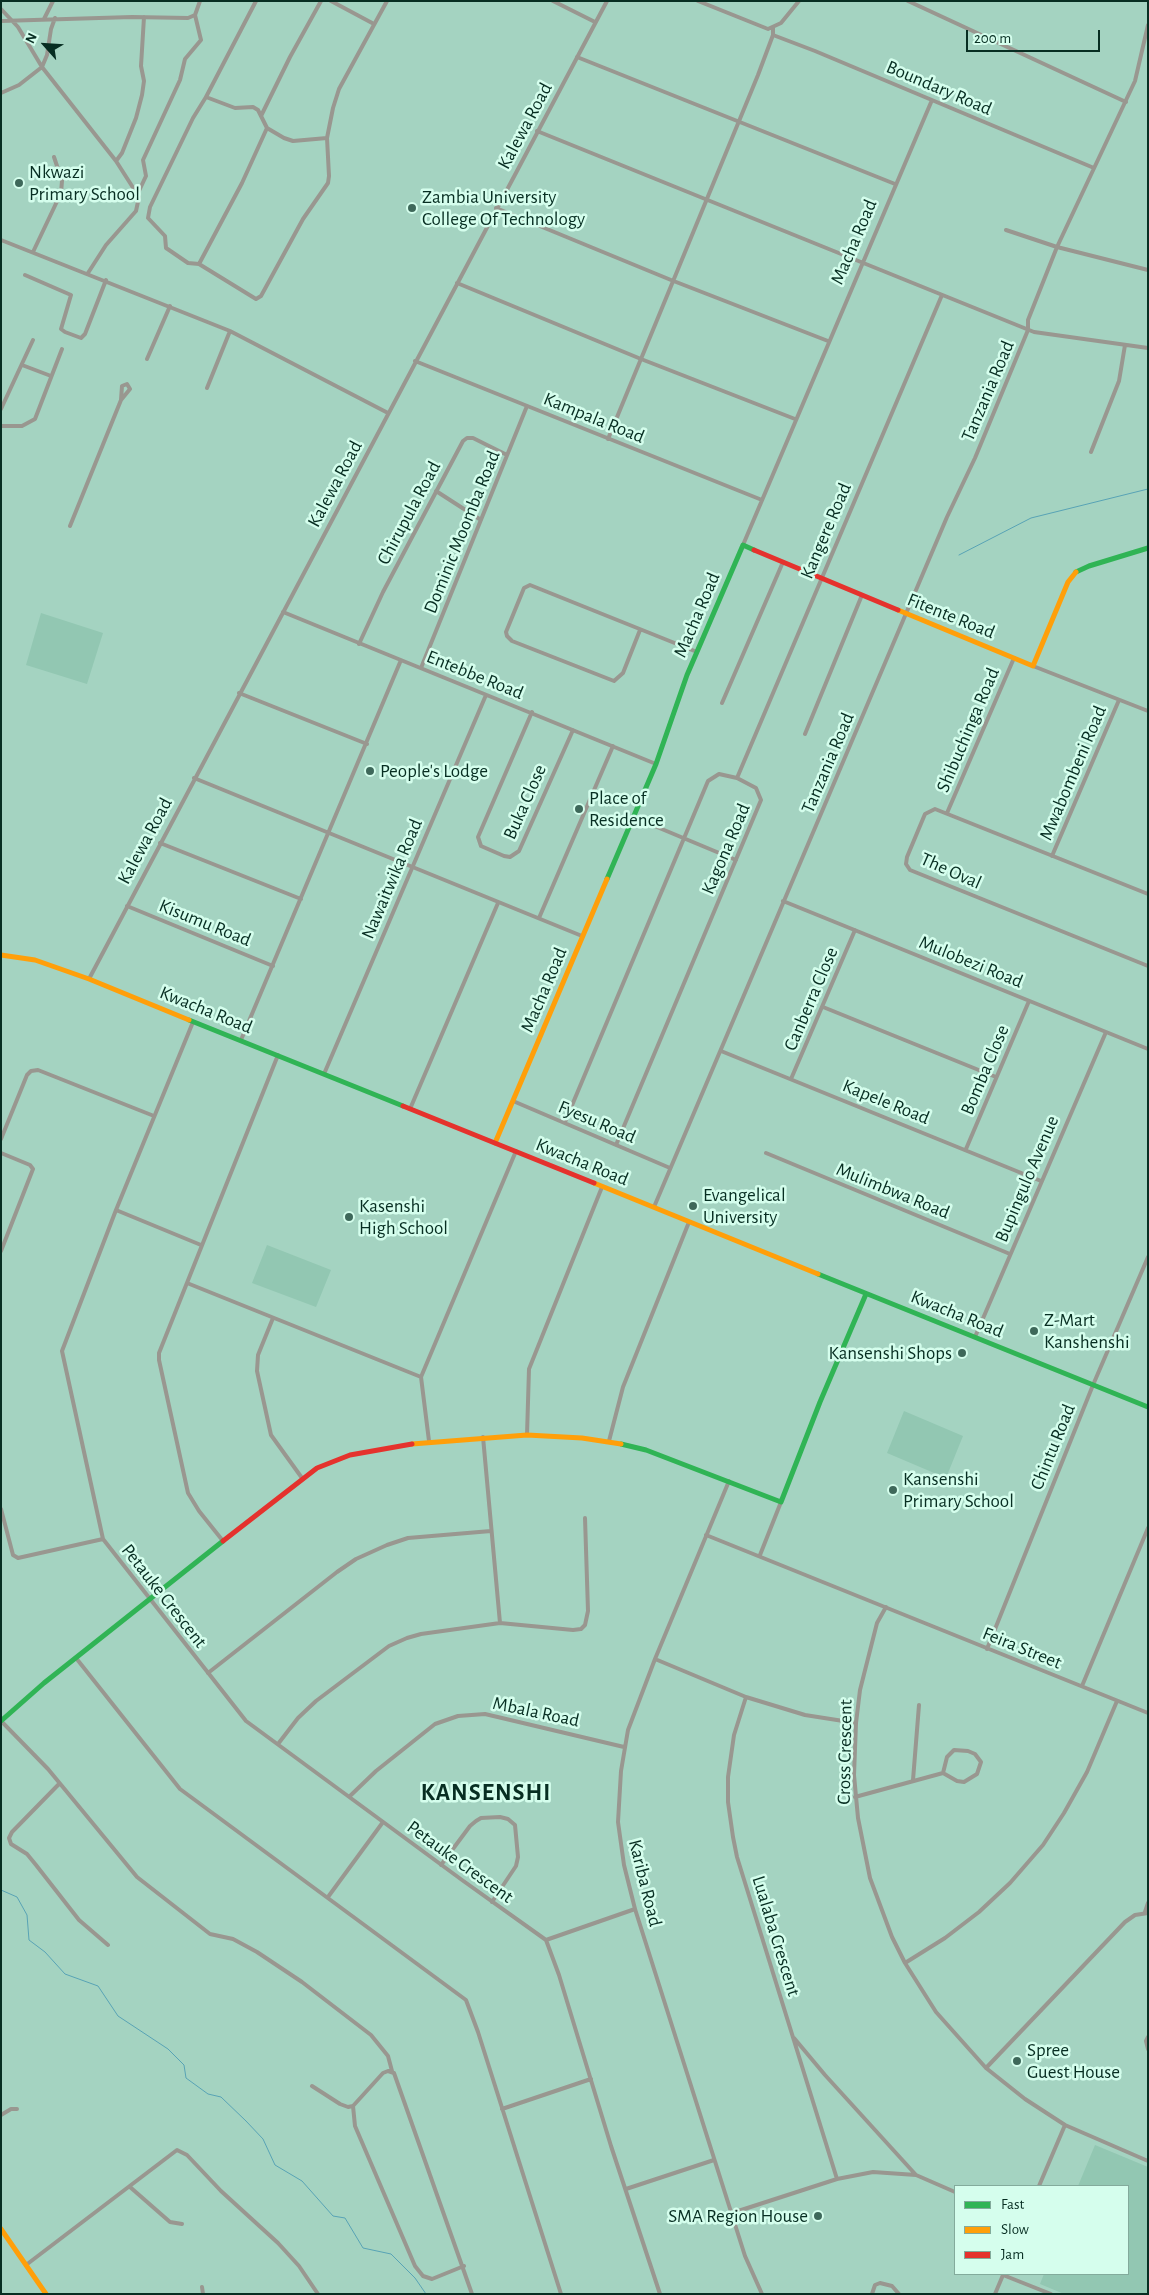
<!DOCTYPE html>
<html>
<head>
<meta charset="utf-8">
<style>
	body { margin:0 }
	#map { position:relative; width:1149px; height:2295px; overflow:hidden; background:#a4d3c1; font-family:"Alegreya Sans",sans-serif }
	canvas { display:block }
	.frame { position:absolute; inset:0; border:2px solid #072e22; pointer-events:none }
	.legend { position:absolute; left:954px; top:2185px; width:175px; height:90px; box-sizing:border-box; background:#d5feed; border:1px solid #83ab9c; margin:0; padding:6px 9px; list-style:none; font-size:15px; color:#072e22 }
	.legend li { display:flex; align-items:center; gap:10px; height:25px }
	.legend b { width:25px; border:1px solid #83ab9c }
	.north { position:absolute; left:20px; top:20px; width:50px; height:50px; -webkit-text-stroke:4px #d5feed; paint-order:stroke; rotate:296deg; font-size:14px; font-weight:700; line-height:20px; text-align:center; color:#072e22 }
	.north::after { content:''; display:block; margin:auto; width:18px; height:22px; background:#072e22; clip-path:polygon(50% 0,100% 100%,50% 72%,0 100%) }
	.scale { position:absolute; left:966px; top:30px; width:134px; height:22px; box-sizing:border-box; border:2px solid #072e22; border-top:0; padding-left:6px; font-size:15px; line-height:18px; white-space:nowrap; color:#072e22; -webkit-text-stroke:4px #d5feed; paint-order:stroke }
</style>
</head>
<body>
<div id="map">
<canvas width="1149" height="2295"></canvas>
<div class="frame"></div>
<ul class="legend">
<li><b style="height:6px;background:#30b455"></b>Fast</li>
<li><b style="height:6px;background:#ff9f0a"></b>Slow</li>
<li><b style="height:6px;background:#e5322d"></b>Jam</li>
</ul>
<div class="north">N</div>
<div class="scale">200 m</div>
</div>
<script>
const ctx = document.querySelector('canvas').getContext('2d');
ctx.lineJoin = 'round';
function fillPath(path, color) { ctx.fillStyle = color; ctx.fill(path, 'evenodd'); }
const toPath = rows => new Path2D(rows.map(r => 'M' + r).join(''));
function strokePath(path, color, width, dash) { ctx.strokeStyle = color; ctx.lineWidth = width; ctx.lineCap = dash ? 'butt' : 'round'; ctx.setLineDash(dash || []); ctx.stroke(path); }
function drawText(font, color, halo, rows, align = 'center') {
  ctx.font = font + ' "Alegreya Sans",sans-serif'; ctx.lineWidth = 5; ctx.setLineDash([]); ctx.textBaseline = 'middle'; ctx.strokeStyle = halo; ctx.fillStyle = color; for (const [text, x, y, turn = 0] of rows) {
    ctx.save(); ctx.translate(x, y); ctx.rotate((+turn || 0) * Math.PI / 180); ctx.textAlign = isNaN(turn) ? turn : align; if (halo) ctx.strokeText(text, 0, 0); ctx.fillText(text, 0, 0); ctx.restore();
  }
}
fillPath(toPath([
	[41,613,103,633,87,684,26,665],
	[267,1245,331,1270,316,1307,252,1283],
	[904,1411,963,1436,946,1478,887,1453],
	[1095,2145,1148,2167,1148,2294,1064,2294,1040,2284,1044,2274,1128,2274,1128,2186,1078,2186]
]), '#92c7b2');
strokePath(toPath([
	[959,555,1031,518,1148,489],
	[1,1890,17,1897,27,1915,29,1940,45,1952,65,1974,98,1986,118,2016,168,2049,184,2065,186,2078,208,2094,221,2097,246,2121,263,2139,275,2165,302,2181,333,2216,345,2218,363,2248,391,2254,415,2278,426,2294]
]), '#58a3b5', 1);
strokePath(toPath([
	[331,1,374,24],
	[553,1,595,22],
	[698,1,768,29,781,23,799,1],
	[908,1,1126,102],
	[1,9,18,27,42,67,116,161,139,197,136,211,106,245,88,273],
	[44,19,53,1],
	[1,21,132,17,188,18,195,15,200,1],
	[773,35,815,51,1094,168],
	[577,57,895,184],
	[1,93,19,85,42,67,47,55,51,29,55,18],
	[206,97,256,1],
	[261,116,290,57,321,1],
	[537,131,1034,332,1148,348],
	[327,138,293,141,284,138,267,128,258,110,253,107,235,108,206,97,193,118,150,207,148,218,165,236,166,248,169,250,188,263,199,264,256,299,261,296,303,219,328,183,329,176,327,138,333,108,339,89,387,1],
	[116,161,122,153,136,118,142,95,144,81,141,66,144,17],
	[138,193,146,176,143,160,180,80,185,59,201,40,195,15],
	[496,208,671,280,828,341],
	[1006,230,1057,247,1148,270],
	[1,240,230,331,388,413],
	[33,252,61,193,62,181,54,157],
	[199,264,242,183,267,128],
	[25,275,71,295,61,329,65,332,81,338,85,334,106,280],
	[457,283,641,359,795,419],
	[147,359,170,306],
	[415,361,762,500],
	[22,365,51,376],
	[207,388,230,331],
	[1,409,33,340],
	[1,426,22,426,35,419,62,349],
	[608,439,758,75,773,35,773,28],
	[1091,452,1119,381,1125,345],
	[436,491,481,520],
	[70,526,121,400,122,386,127,384,130,389,121,400],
	[743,545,932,100],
	[283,612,656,764],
	[640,630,623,673,614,681,512,641,507,636,506,632,524,588,530,585,697,652],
	[359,644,383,592,463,441,467,438,473,438,507,455],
	[1033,666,1148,711],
	[421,668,527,406],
	[239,693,367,744],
	[722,703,783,562],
	[532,712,478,837,481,846,504,856,510,857,519,851,573,730],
	[805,734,862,595],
	[194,778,582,936],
	[737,778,942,295],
	[947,813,1014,658],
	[633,817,736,860],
	[160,843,301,899],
	[1052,856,1119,700],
	[1148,894,935,809,925,814,907,857,906,864,910,870,1148,966],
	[783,901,1148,1049],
	[127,906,273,966],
	[539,918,613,746],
	[89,979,607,1],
	[823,1007,996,1077],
	[193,1022,116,1210,62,1351,103,1539,246,1721,462,1880,546,1940,559,1975,611,2146,660,2294],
	[241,1040,401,660],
	[721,1051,1041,1181],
	[324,1074,486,695],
	[791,1079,855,930],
	[513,1101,670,1168],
	[410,1109,498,903],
	[565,1122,708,781,719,774,737,778,756,788,761,800,616,1145],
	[1,1139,27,1075,31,1071,38,1070,154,1116],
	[966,1149,1029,1001],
	[1,1153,30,1165,33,1169,1,1251],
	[766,1153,1010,1254],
	[654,1207,947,517,975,458,1028,330,1028,320,1057,247,1135,81,1148,25],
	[116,1210,201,1245],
	[187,1283,421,1377],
	[273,1318,258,1355,257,1371,271,1435,302,1478],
	[975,1337,1106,1032],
	[527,1435,529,1369,602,1187],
	[483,1437,500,1623],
	[429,1441,421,1377,516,1151],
	[609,1441,623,1387,689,1222],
	[729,1481,655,1659,628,1730,621,1771,618,1822,624,1865,635,1909,745,2256,762,2294],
	[1,1509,13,1555,18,1558,103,1539],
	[706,1535,1148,1713],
	[223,1541,199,1511,188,1493,159,1360,159,1353,278,1055],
	[760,1555,781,1502],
	[886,1607,877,1623,860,1690,856,1723,854,1775,858,1818,870,1878,892,1937,905,1963,936,2012,986,2068,1025,2099,1065,2125,1148,2161],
	[987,1649,1093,1385,1148,1257],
	[76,1658,180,1789,466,2000,478,2032,561,2294],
	[655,1659,746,1697,805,1715,856,1723],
	[208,1673,337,1572,356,1559,387,1545,408,1538,491,1531],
	[1082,1686,1148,1528],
	[746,1697,734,1735,728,1777,728,1802,733,1837,737,1857,837,2179],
	[1,1721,48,1769,137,1877,210,1934,233,1939,257,1952,302,1982,371,2035,388,2056,392,2071],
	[278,1744,298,1718,316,1701,389,1646,407,1638,421,1634,500,1623,573,1630,581,1629,585,1625,588,1611,585,1518],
	[913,1780,919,1705],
	[59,1784,12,1832,9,1838,11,1844,27,1854,36,1865,79,1920,108,1945],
	[350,1796,376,1771,435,1724,458,1716,485,1714,624,1747],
	[855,1797,943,1773,957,1781,964,1782,977,1774,981,1762,975,1754,968,1751,954,1750,947,1757,943,1773],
	[441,1865,470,1826,476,1821,481,1818,500,1817,508,1819,515,1825,518,1857,516,1866,492,1902],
	[328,1897,383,1822],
	[1145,1912,1148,1903],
	[546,1940,635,1909],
	[905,1963,945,1938,979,1912,1010,1883,1043,1845,1064,1813,1087,1772,1117,1701],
	[1148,2037,1146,2041,1148,2049],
	[794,2038,825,2075,916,2175],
	[986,2068,1125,1922,1135,1915,1148,1913],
	[312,2086,340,2104,348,2107,353,2106,383,2073,388,2071,394,2073,472,2294],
	[353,2106,355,2126,415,2266,423,2276,432,2279,464,2266],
	[502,2109,591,2079],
	[1,2115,11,2109,17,2109],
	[1039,2186,1065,2125],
	[130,2187,170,2222,182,2224],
	[626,2189,714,2160],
	[732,2213,837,2179,873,2172,916,2175,955,2192],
	[26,2265,177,2150,187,2155,221,2191,278,2243,299,2266,318,2294],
	[1003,2275,1051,2294],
	[202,2287,203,2294],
	[872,2294,875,2285,880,2283,892,2286,899,2294],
	[995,2294,1003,2275]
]), '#999790', 4);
strokePath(toPath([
	[1076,572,1089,566,1148,548],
	[607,879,656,764,687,675,743,545,754,550],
	[189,1020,403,1106],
	[818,1274,1148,1407],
	[621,1444,646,1450,781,1502,820,1402,866,1294],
	[1,1721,44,1683,223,1541]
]), '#30b455', 5);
strokePath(toPath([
	[898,610,1033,666,1068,582,1076,572],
	[1,955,35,960,89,979,189,1020],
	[495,1143,607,879],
	[594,1183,818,1274],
	[412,1444,527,1435,582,1438,621,1444],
	[1,2229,46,2294]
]), '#ff9f0a', 5);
strokePath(toPath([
	[754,550,898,610],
	[403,1106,594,1183],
	[223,1541,317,1468,350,1455,412,1444]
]), '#e5322d', 5);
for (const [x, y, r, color] of [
	[19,183,5,"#3e685a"],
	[412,208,5,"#3e685a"],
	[370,771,5,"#3e685a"],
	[579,809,5,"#3e685a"],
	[693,1206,5,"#3e685a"],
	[349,1217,5,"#3e685a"],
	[1034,1331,5,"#3e685a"],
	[962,1353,5,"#3e685a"],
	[893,1490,5,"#3e685a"],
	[1017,2061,5,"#3e685a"],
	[818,2216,5,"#3e685a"]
]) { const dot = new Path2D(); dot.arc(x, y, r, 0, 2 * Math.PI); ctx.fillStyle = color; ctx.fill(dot); strokePath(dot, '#d5feed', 2); }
drawText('19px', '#072e22', '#d5feed', [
	["Boundary Road",939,88,23],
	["Kalewa Road",525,126,-62],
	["Macha Road",854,242,-67],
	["Tanzania Road",988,391,-67],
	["Kampala Road",594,418,22],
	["Kalewa Road",335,484,-62],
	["Chirupula Road",409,513,-62],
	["Kangere Road",826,531,-67],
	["Dominic Moomba Road",462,532,-68],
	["Macha Road",697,615,-67],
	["Fitente Road",951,616,22],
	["Entebbe Road",475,675,22],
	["Shibuchinga Road",968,730,-67],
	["Tanzania Road",828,763,-67],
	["Mwabombeni Road",1073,773,-67],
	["Buka Close",525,802,-66],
	["Kalewa Road",145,841,-62],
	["Kagona Road",726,849,-67],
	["The Oval",951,871,24],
	["Nawaitwika Road",392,879,-67],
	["Kisumu Road",205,923,22],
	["Mulobezi Road",971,962,22],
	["Macha Road",544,990,-67],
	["Canberra Close",811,999,-67],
	["Kwacha Road",206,1010,22],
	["Bomba Close",985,1070,-67],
	["Kapele Road",886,1102,22],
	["Fyesu Road",597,1122,23],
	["Kwacha Road",582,1162,22],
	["Bupingulo Avenue",1027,1179,-67],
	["Mulimbwa Road",893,1191,22],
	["Kwacha Road",957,1314,22],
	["Chintu Road",1053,1447,-68],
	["Petauke Crescent",164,1596,52],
	["Feira Street",1022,1648,22],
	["Mbala Road",536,1712,12],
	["Cross Crescent",845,1752,-89],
	["Petauke Crescent",460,1862,36],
	["Kariba Road",645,1883,76],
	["Lualaba Crescent",776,1936,73]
]);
drawText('19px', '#072e22', '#d5feed', [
	["Nkwazi",29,172],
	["Primary School",29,194],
	["Zambia University",422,197],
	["College Of Technology",422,219],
	["People's Lodge",380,771],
	["Place of",589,798],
	["Residence",589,820],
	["Evangelical",703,1195],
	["University",703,1217],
	["Kasenshi",359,1206],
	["High School",359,1228],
	["Z-Mart",1044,1320],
	["Kanshenshi",1044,1342],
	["Kansenshi Shops",952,1353,"right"],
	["Kansenshi",903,1479],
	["Primary School",903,1501],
	["Spree",1027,2050],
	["Guest House",1027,2072],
	["SMA Region House",808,2216,"right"]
], 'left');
ctx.letterSpacing = '1px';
drawText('bold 24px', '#072e22', '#d5feed', [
	["KANSENSHI",486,1793]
]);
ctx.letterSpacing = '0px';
</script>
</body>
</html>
